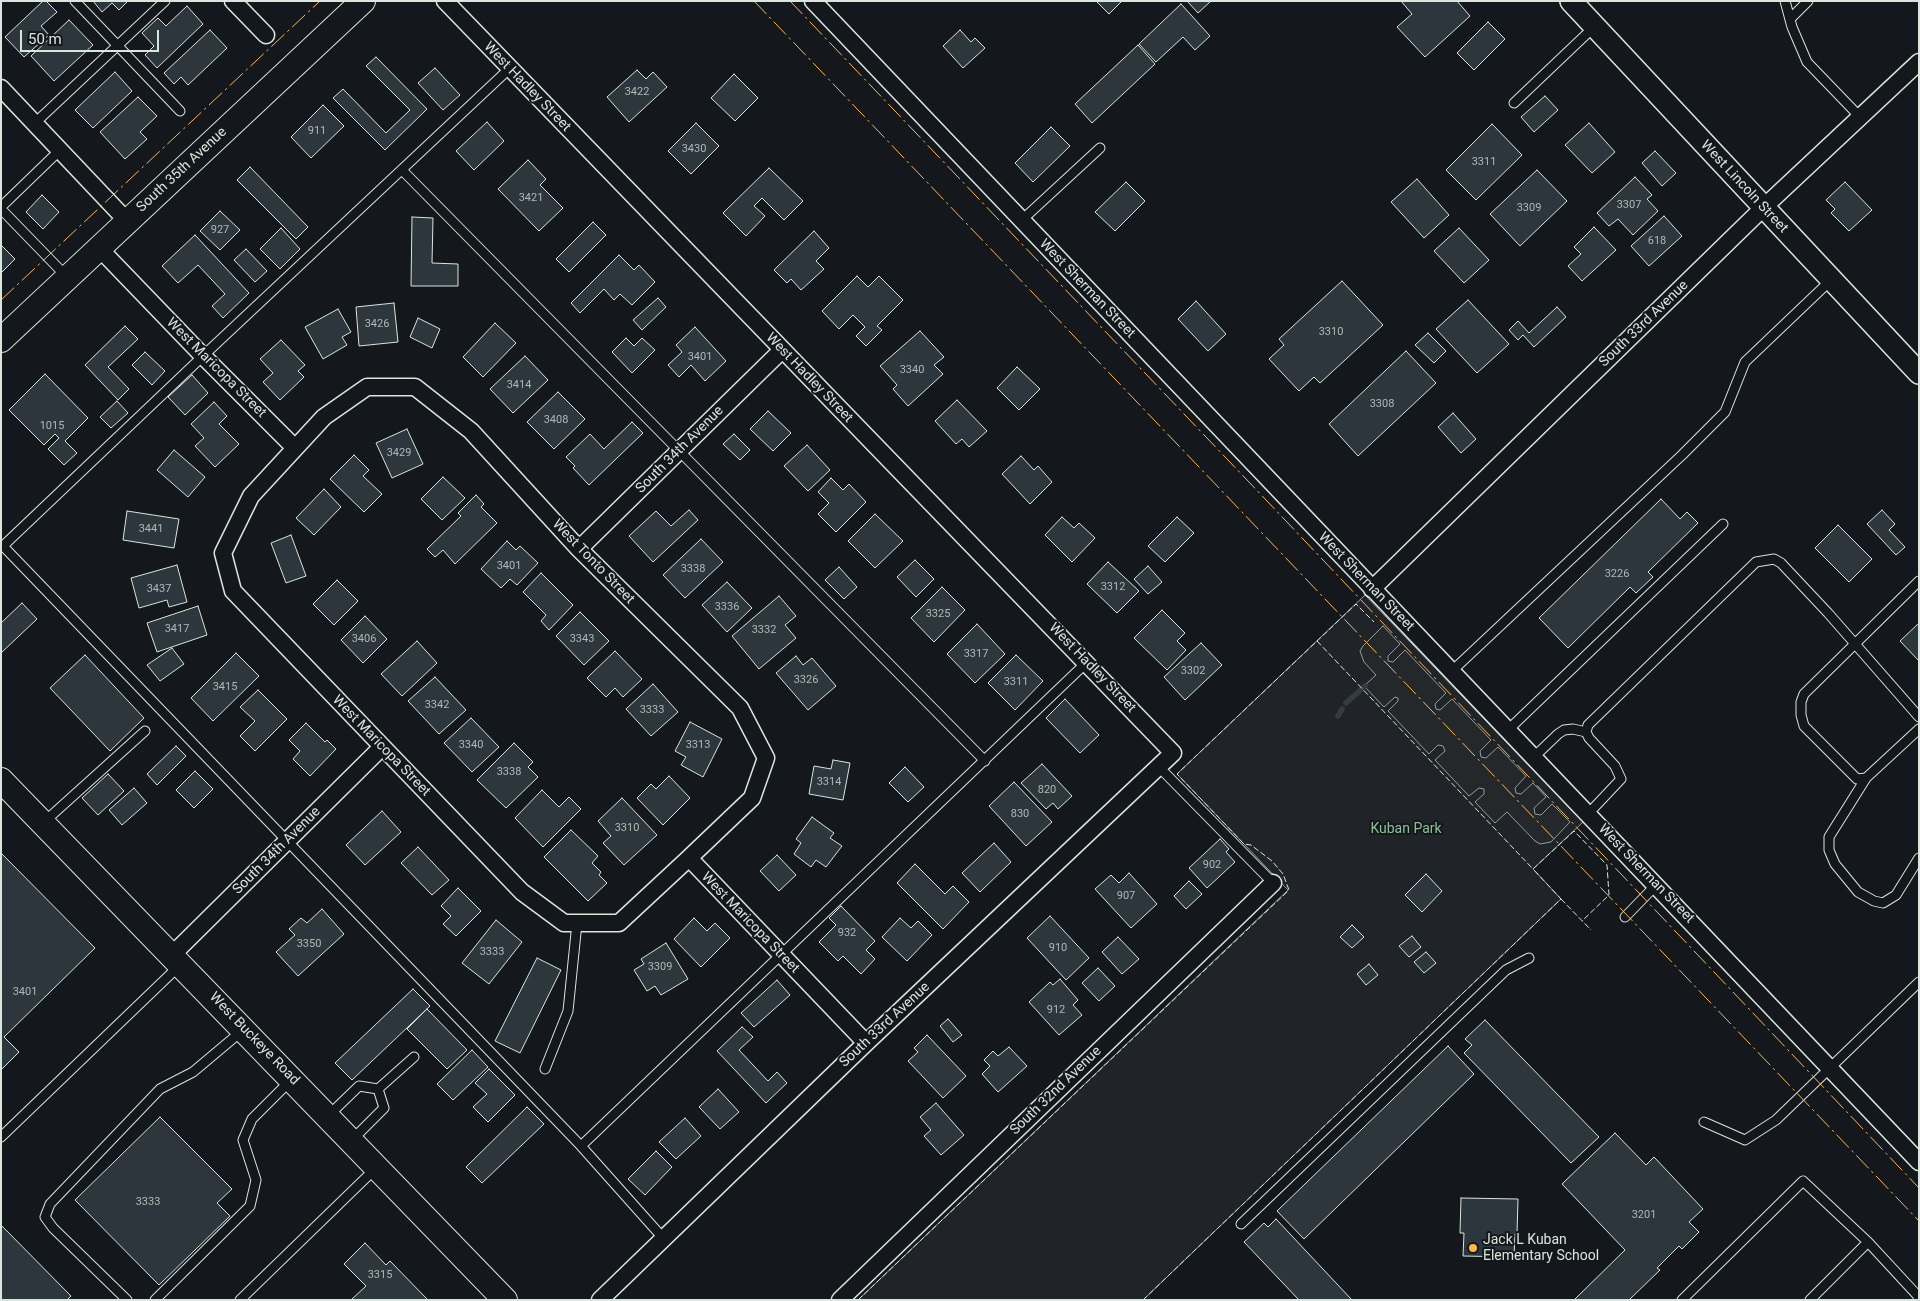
<!DOCTYPE html>
<html>
<head>
<meta charset="utf-8">
<style>
	body { margin:0 }
	#map { position:relative; width:1920px; height:1301px; overflow:hidden; background:#14181c; font-family:Roboto,sans-serif }
	canvas { display:block }
	.frame { position:absolute; inset:0; border:2px solid #d8e6dc; pointer-events:none }
	.scale { position:absolute; left:20px; top:30px; width:139px; height:22px; box-sizing:border-box; border:2px solid #d8e6dc; border-top:0; padding-left:6px; font-size:15px; line-height:18px; white-space:nowrap; color:#d8e6dc; -webkit-text-stroke:4px #14181c; paint-order:stroke }
</style>
</head>
<body>
<div id="map">
<canvas width="1920" height="1301"></canvas>
<div class="frame"></div>
<div class="scale">50 m</div>
</div>
<script>
const ctx = document.querySelector('canvas').getContext('2d');
ctx.lineJoin = 'round';
function fillPath(path, color) { ctx.fillStyle = color; ctx.fill(path, 'evenodd'); }
const toPath = rows => new Path2D(rows.map(r => 'M' + r).join(''));
function strokePath(path, color, width, dash) { ctx.strokeStyle = color; ctx.lineWidth = width; ctx.lineCap = dash ? 'butt' : 'round'; ctx.setLineDash(dash || []); ctx.stroke(path); }
function drawText(font, color, halo, rows, align = 'center') {
  ctx.font = font + ' Roboto,sans-serif'; ctx.lineWidth = 4; ctx.setLineDash([]); ctx.textBaseline = 'middle'; ctx.strokeStyle = halo; ctx.fillStyle = color; for (const [text, x, y, turn = 0] of rows) {
    ctx.save(); ctx.translate(x, y); ctx.rotate((+turn || 0) * Math.PI / 180); ctx.textAlign = isNaN(turn) ? turn : align; if (halo) ctx.strokeText(text, 0, 0); ctx.fillText(text, 0, 0); ctx.restore();
  }
}
const green = toPath([
	[1365,595,1583,822,1533,869,1561,899,1143,1300,858,1300,1288,890,1177,774,1365,595]
]);
fillPath(green, '#202428');
strokePath(green, '#939e99', 1);
const parking = toPath([
	[1383,626,1400,644,1388,656,1388,661,1393,662,1405,650,1446,693,1435,704,1436,709,1440,710,1452,699,1491,740,1480,751,1481,757,1486,758,1498,747,1526,776,1515,788,1516,793,1521,794,1533,783,1546,797,1534,808,1535,814,1541,815,1552,804,1570,822,1551,842,1540,844,1535,841,1507,812,1495,823,1475,802,1484,794,1484,789,1479,788,1469,796,1435,760,1445,751,1443,746,1438,745,1429,754,1388,711,1398,701,1398,698,1395,697,1384,707,1364,686,1376,675,1364,662,1360,651,1363,646,1383,626]
]);
fillPath(parking, '#24282b');
strokePath(parking, '#939e99', 1);
strokePath(toPath([
	[1346,703,1365,686],
	[1338,716,1342,709]
]), '#363b3e', 5.5);
const building = toPath([
	[43,1,46,1,57,12,41,26,49,35,24,57,5,37,43,1],
	[93,1,128,1,119,10,112,3,102,12,93,1],
	[1096,1,1122,1,1109,14,1096,1],
	[1187,1,1211,1,1198,13,1187,1],
	[1457,1,1470,16,1425,57,1397,27,1412,14,1401,1,1457,1],
	[1181,4,1210,36,1195,50,1183,37,1156,62,1139,44,1181,4],
	[187,6,203,24,157,68,145,55,154,46,142,33,158,18,166,26,187,6],
	[69,20,93,45,54,81,31,56,69,20],
	[1488,22,1505,39,1474,70,1457,53,1488,22],
	[210,30,227,48,188,85,181,77,174,84,164,73,210,30],
	[960,30,971,42,975,38,985,48,963,68,943,46,960,30],
	[1138,45,1155,64,1092,123,1075,104,1138,45],
	[376,57,427,109,385,150,333,98,343,89,386,133,410,110,366,66,376,57],
	[435,68,460,95,443,110,418,83,435,68],
	[637,70,646,79,653,72,667,87,629,122,607,97,637,70],
	[115,72,132,91,93,128,75,110,115,72],
	[734,74,758,98,735,121,711,98,734,74],
	[1545,96,1558,110,1534,132,1521,117,1545,96],
	[138,97,157,116,140,132,147,139,125,159,100,132,138,97],
	[323,105,344,126,311,158,291,137,323,105],
	[487,122,504,141,474,170,456,151,487,122],
	[696,123,719,146,691,174,668,151,696,123],
	[1589,123,1615,152,1592,173,1565,145,1589,123],
	[1492,124,1522,155,1476,200,1446,170,1492,124],
	[1051,127,1070,146,1033,182,1015,163,1051,127],
	[1655,151,1676,173,1662,186,1642,163,1655,151],
	[528,160,546,179,540,185,563,208,539,231,498,189,528,160],
	[250,167,308,227,296,239,237,180,250,167],
	[769,168,803,201,784,220,762,198,754,206,765,216,746,236,723,213,769,168],
	[1537,170,1567,201,1520,246,1490,214,1537,170],
	[1635,177,1652,195,1647,199,1658,211,1633,235,1618,219,1609,226,1597,213,1635,177],
	[1417,179,1449,215,1424,238,1391,202,1417,179],
	[1126,182,1145,201,1115,231,1095,212,1126,182],
	[1845,182,1872,210,1849,231,1831,213,1835,209,1826,200,1845,182],
	[42,195,59,212,43,229,26,212,42,195],
	[220,211,240,230,220,250,200,231,220,211],
	[1664,216,1682,236,1649,266,1631,246,1664,216],
	[412,217,433,218,432,263,458,264,458,286,411,286,412,217],
	[593,222,606,235,569,272,556,259,593,222],
	[1594,227,1616,250,1582,281,1568,266,1581,254,1574,247,1594,227],
	[281,228,300,249,280,269,260,249,281,228],
	[1459,228,1489,260,1464,283,1434,251,1459,228],
	[814,231,829,248,816,261,824,269,801,290,791,279,787,283,774,270,814,231],
	[195,235,249,293,223,318,212,306,225,294,198,265,178,283,162,266,195,235],
	[1,245,15,259,1,273,1,245],
	[246,249,267,271,255,282,234,260,246,249],
	[619,255,634,270,639,265,655,282,632,305,620,294,614,300,604,289,580,313,571,303,619,255],
	[857,276,868,287,879,276,903,300,877,326,882,330,866,346,856,336,865,327,853,315,839,329,822,311,857,276],
	[1342,281,1383,325,1320,383,1314,377,1299,391,1269,359,1284,345,1279,339,1342,281],
	[658,298,666,307,642,330,633,320,658,298],
	[1468,300,1509,344,1477,373,1436,329,1468,300],
	[1196,301,1226,334,1208,351,1178,319,1196,301],
	[394,303,398,342,359,346,356,307,394,303],
	[1557,307,1566,317,1534,347,1523,335,1518,340,1509,330,1518,321,1529,333,1557,307],
	[338,309,351,332,342,337,347,345,323,359,305,327,338,309],
	[418,318,440,329,432,348,410,337,418,318],
	[495,323,516,343,483,377,463,357,495,323],
	[125,326,138,339,108,367,129,389,118,400,85,365,125,326],
	[695,327,726,361,705,381,691,365,679,377,668,365,682,352,676,345,695,327],
	[920,331,944,357,934,365,943,374,908,406,893,389,897,385,880,366,920,331],
	[1428,333,1446,351,1434,363,1415,345,1428,333],
	[626,338,634,346,642,338,655,350,632,373,612,352,626,338],
	[281,340,305,365,298,371,304,377,280,400,263,382,273,373,260,359,281,340],
	[1406,351,1436,383,1358,456,1329,424,1406,351],
	[145,352,165,371,152,385,132,365,145,352],
	[525,356,548,380,513,413,490,389,525,356],
	[1017,367,1040,389,1019,410,997,388,1017,367],
	[45,374,88,418,65,441,77,453,64,465,48,449,59,438,55,434,44,445,9,410,45,374],
	[192,375,208,393,185,415,168,397,192,375],
	[558,392,585,419,554,449,527,422,558,392],
	[957,400,987,431,969,447,962,439,956,444,935,421,957,400],
	[117,401,128,413,111,428,100,417,117,401],
	[214,402,227,416,219,424,239,444,215,467,195,446,204,438,191,424,214,402],
	[768,411,791,433,773,451,750,429,768,411],
	[1453,413,1476,439,1461,453,1438,427,1453,413],
	[632,422,643,433,589,485,573,468,575,466,566,457,590,434,604,449,632,422],
	[407,429,423,464,392,478,376,443,407,429],
	[734,434,750,450,740,460,723,444,734,434],
	[807,445,830,470,808,491,784,466,807,445],
	[174,450,205,477,188,497,157,470,174,450],
	[354,455,369,470,363,476,382,494,364,512,330,479,354,455],
	[1021,456,1034,470,1038,466,1052,482,1030,504,1002,474,1021,456],
	[443,477,465,498,442,520,421,499,443,477],
	[831,478,843,490,849,484,866,502,836,532,818,514,829,503,818,492,831,478],
	[324,489,341,507,314,535,296,518,324,489],
	[476,495,484,504,481,507,497,523,455,564,443,550,435,557,427,549,461,516,458,513,476,495],
	[1661,499,1680,519,1687,512,1698,523,1648,572,1653,577,1636,593,1630,587,1568,648,1539,618,1661,499],
	[689,510,698,520,653,562,629,536,656,511,671,526,689,510],
	[1882,510,1895,524,1889,530,1905,547,1896,555,1867,524,1882,510],
	[127,511,179,519,174,548,123,540,127,511],
	[875,514,903,541,875,568,848,541,875,514],
	[1062,517,1074,528,1079,523,1095,538,1072,562,1045,535,1062,517],
	[1177,517,1194,533,1165,562,1148,546,1177,517],
	[1838,525,1872,559,1849,582,1815,548,1838,525],
	[291,535,306,576,286,583,271,543,291,535],
	[701,539,723,562,685,598,663,575,701,539],
	[507,541,516,550,520,546,538,563,517,585,510,579,501,588,481,569,507,541],
	[915,560,934,579,916,597,897,577,915,560],
	[1108,562,1139,591,1117,613,1087,584,1108,562],
	[177,565,187,602,169,607,167,600,139,608,131,578,177,565],
	[1148,566,1162,582,1148,594,1134,579,1148,566],
	[839,567,857,587,844,599,825,580,839,567],
	[541,573,573,605,549,630,541,621,546,615,523,592,541,573],
	[337,580,358,601,334,625,313,604,337,580],
	[727,582,752,608,727,632,702,605,727,582],
	[942,587,965,610,934,642,911,618,942,587],
	[779,596,796,616,785,625,796,638,759,669,732,636,779,596],
	[22,603,37,619,1,653,1,623,22,603],
	[198,606,207,635,157,652,147,623,198,606],
	[1162,610,1185,633,1177,641,1186,650,1167,670,1134,638,1162,610],
	[580,612,609,641,584,665,556,636,580,612],
	[365,616,387,639,363,663,341,640,365,616],
	[1919,623,1919,661,1900,641,1919,623],
	[977,624,1005,654,975,683,947,654,977,624],
	[417,641,437,663,402,696,381,674,417,641],
	[1201,643,1222,665,1185,700,1164,677,1201,643],
	[172,648,184,664,160,681,147,665,172,648],
	[615,651,642,679,623,697,615,688,606,697,587,678,615,651],
	[236,653,259,676,213,721,191,698,236,653],
	[85,655,144,718,110,751,50,688,85,655],
	[1016,655,1043,681,1015,710,988,683,1016,655],
	[796,656,803,665,812,658,836,686,808,710,776,673,796,656],
	[435,677,466,710,439,734,408,701,435,677],
	[653,684,678,712,651,736,626,709,653,684],
	[258,690,287,719,255,751,240,736,255,721,240,707,258,690],
	[1065,699,1099,735,1080,753,1046,718,1065,699],
	[471,718,499,747,472,772,444,743,471,718],
	[690,722,722,739,703,777,681,765,686,757,675,751,690,722],
	[306,723,325,742,327,740,336,749,310,776,293,759,300,751,289,740,306,723],
	[514,743,533,762,528,767,538,777,506,808,477,780,514,743],
	[176,746,186,756,157,785,147,774,176,746],
	[833,760,850,763,843,800,809,794,814,766,831,769,833,760],
	[1042,764,1072,796,1058,809,1053,803,1046,809,1021,783,1042,764],
	[905,767,924,787,908,802,889,783,905,767],
	[195,771,213,789,194,808,176,790,195,771],
	[108,774,124,791,98,815,82,798,108,774],
	[669,776,690,798,663,825,637,798,651,784,656,789,669,776],
	[1014,782,1052,822,1026,846,989,806,1014,782],
	[134,788,147,803,122,825,109,810,134,788],
	[542,790,559,807,569,797,581,809,543,847,515,818,542,790],
	[622,798,657,835,624,865,603,843,611,836,598,821,622,798],
	[382,811,401,832,365,865,346,845,382,811],
	[812,817,834,833,830,838,842,846,826,867,816,860,811,867,794,854,801,843,796,839,812,817],
	[571,830,598,856,592,863,601,872,599,875,607,883,588,901,544,857,571,830],
	[1220,839,1229,849,1226,852,1235,862,1207,888,1189,868,1220,839],
	[994,843,1011,862,980,892,962,873,994,843],
	[418,847,449,880,432,895,401,863,418,847],
	[1,853,95,948,4,1037,19,1052,1,1070,1,853],
	[777,855,796,875,779,891,760,871,777,855],
	[915,864,945,894,953,886,969,902,943,929,897,883,915,864],
	[1129,873,1157,904,1131,928,1095,889,1111,875,1119,883,1129,873],
	[1426,874,1442,891,1422,912,1405,895,1426,874],
	[1189,881,1202,894,1186,909,1174,896,1189,881],
	[458,888,481,911,456,936,443,924,451,916,441,906,458,888],
	[841,906,875,941,866,950,875,959,861,974,843,956,838,961,819,942,836,925,829,918,841,906],
	[322,909,344,934,298,976,276,952,295,935,289,929,301,918,307,923,322,909],
	[1050,916,1089,958,1066,980,1027,938,1050,916],
	[694,918,707,931,715,923,730,938,701,967,674,939,694,918],
	[900,918,911,928,918,921,932,935,907,961,882,937,900,918],
	[496,920,522,942,489,984,462,963,496,920],
	[1352,925,1364,937,1352,948,1340,937,1352,925],
	[1412,936,1421,947,1409,957,1399,946,1412,936],
	[1118,937,1139,959,1122,974,1102,952,1118,937],
	[666,943,688,979,661,995,655,986,647,991,634,970,644,964,641,959,666,943],
	[1426,952,1436,963,1424,973,1414,962,1426,952],
	[537,958,561,970,520,1053,495,1041,537,958],
	[1369,964,1378,975,1366,985,1357,974,1369,964],
	[1098,968,1115,986,1099,1001,1082,983,1098,968],
	[1060,979,1078,1000,1073,1005,1082,1015,1059,1035,1029,1002,1050,982,1053,985,1060,979],
	[777,980,790,995,754,1027,741,1013,777,980],
	[413,989,430,1006,352,1080,335,1063,413,989],
	[427,1009,467,1050,447,1069,407,1029,427,1009],
	[948,1019,962,1035,953,1042,940,1026,948,1019],
	[1485,1020,1599,1137,1571,1163,1464,1053,1472,1045,1465,1039,1485,1020],
	[742,1027,753,1037,739,1050,768,1081,777,1072,787,1083,766,1103,717,1051,742,1027],
	[927,1035,966,1076,943,1098,908,1061,918,1052,914,1048,927,1035],
	[1448,1046,1474,1074,1304,1239,1277,1211,1448,1046],
	[1009,1047,1027,1066,998,1092,982,1074,990,1066,984,1060,993,1051,998,1056,1009,1047],
	[472,1050,488,1067,453,1100,437,1084,472,1050],
	[489,1069,515,1095,488,1122,473,1107,487,1094,475,1083,489,1069],
	[718,1089,739,1112,720,1129,699,1107,718,1089],
	[936,1103,964,1135,941,1155,924,1136,931,1130,920,1117,936,1103],
	[527,1107,544,1124,482,1183,466,1167,527,1107],
	[160,1117,232,1189,217,1203,230,1216,159,1285,75,1200,160,1117],
	[685,1118,701,1136,676,1159,659,1142,685,1118],
	[1615,1133,1646,1165,1654,1157,1703,1209,1689,1222,1699,1232,1682,1249,1679,1246,1657,1268,1660,1270,1629,1300,1574,1300,1625,1250,1562,1184,1615,1133],
	[656,1151,672,1167,645,1195,628,1179,656,1151],
	[1461,1198,1518,1199,1517,1234,1515,1234,1514,1257,1463,1256,1464,1233,1460,1233,1461,1198],
	[1276,1219,1352,1300,1299,1300,1244,1242,1264,1223,1268,1227,1276,1219],
	[1,1225,71,1296,67,1300,1,1300,1,1225],
	[365,1243,386,1265,390,1261,428,1300,351,1300,366,1286,344,1264,365,1243]
]);
fillPath(building, '#2c363c');
strokePath(building, '#d8e6dc', 1);
const service = toPath([
	[75,1,180,111],
	[1785,1,1792,27,1807,62,1860,117],
	[1790,19,1808,1],
	[509,69,203,356,3,546,581,1146,663,1238],
	[1514,103,1595,26],
	[35,123,165,1],
	[402,170,985,761],
	[1,207,60,150],
	[1,209,67,277],
	[1022,220,1100,148],
	[1919,581,1804,694,1801,702,1801,715,1804,726,1857,779,1866,778,1919,729],
	[1452,671,1682,455,1725,412,1745,362,1831,280],
	[1508,730,1723,524],
	[1534,757,1558,734,1564,730,1573,729,1586,732],
	[1159,767,1273,883],
	[1866,778,1829,837,1829,850,1835,864,1858,892,1874,901,1883,903,1896,895,1919,858],
	[1588,814,1621,779,1615,766,1589,738,1586,732,1588,725,1756,562,1774,559,1781,563,1828,613,1919,717],
	[43,823,145,731],
	[1625,917,1656,885],
	[545,1069,568,1011,577,923],
	[378,1089,414,1057],
	[328,1116,359,1086,378,1089,384,1108,352,1140],
	[1704,1122,1745,1140,1776,1120,1919,982],
	[1,1137,179,966],
	[581,1146,1087,662],
	[1241,1224,1506,970,1529,958],
	[127,1300,53,1228,45,1217,50,1204,160,1089,193,1072,243,1030],
	[155,1300,250,1206,256,1180,243,1140,252,1119,290,1081],
	[240,1300,376,1168],
	[1682,1300,1803,1181,1868,1242,1917,1295,1919,1299],
	[1810,1300,1868,1242]
]);
const minor = toPath([
	[233,1,266,35],
	[445,1,1173,753,866,1043,600,1300],
	[813,1,1919,1162],
	[1,88,127,221],
	[99,248,203,356,295,448],
	[579,549,782,350],
	[1372,589,1763,208,1919,62],
	[689,858,752,798,766,758,740,708,579,549,471,431,415,387,367,387,324,417,251,496,223,553,233,591,522,892,564,923,619,923,689,858,866,1043],
	[172,955,382,747],
	[840,1300,1273,883]
]);
const tertiary = toPath([
	[1571,1,1919,373]
]);
const secondary = toPath([
	[1,340,363,1],
	[1,780,505,1300]
]);
strokePath(service, '#d8e6dc', 11);
strokePath(minor, '#d8e6dc', 19);
strokePath(tertiary, '#d8e6dc', 24);
strokePath(secondary, '#d8e6dc', 26);
strokePath(service, '#14181c', 9);
strokePath(minor, '#14181c', 16);
strokePath(tertiary, '#14181c', 21);
strokePath(secondary, '#14181c', 24);
strokePath(toPath([
	[1317,641,1533,869],
	[1561,899,1591,930],
	[858,1300,1289,890,1283,874,1272,861,1251,845,1244,844,1177,774,1356,604,1374,622],
	[1143,1300,1561,899,1533,869,1574,831,1607,865,1609,895,1582,921]
]), '#d8e6dc', 1, [6, 2.5]);
strokePath(toPath([
	[754,1,1919,1221],
	[790,1,1248,481,1919,1188],
	[1,300,320,1]
]), '#ffb74d', 1, [18, 4, 2.5, 4]);
for (const [x, y, r, color] of [
	[1473,1248,5,"#ffb74d"]
]) { const dot = new Path2D(); dot.arc(x, y, r, 0, 2 * Math.PI); ctx.fillStyle = color; ctx.fill(dot); strokePath(dot, '#14181c', 2); }
drawText('11px', '#adbab4', null, [
	["3422",637,92],
	["911",317,131],
	["3430",694,149],
	["3311",1484,162],
	["3421",531,198],
	["3307",1629,205],
	["3309",1529,208],
	["927",220,230],
	["618",1657,241],
	["3426",377,324],
	["3310",1331,332],
	["3401",700,357],
	["3340",912,370],
	["3414",519,385],
	["3308",1382,404],
	["3408",556,420],
	["1015",52,426],
	["3429",399,453],
	["3441",151,529],
	["3401",509,566],
	["3338",693,569],
	["3226",1617,574],
	["3312",1113,587],
	["3437",159,589],
	["3336",727,607],
	["3325",938,614],
	["3417",177,629],
	["3332",764,630],
	["3406",364,639],
	["3343",582,639],
	["3317",976,654],
	["3302",1193,671],
	["3326",806,680],
	["3311",1016,682],
	["3415",225,687],
	["3342",437,705],
	["3333",652,710],
	["3340",471,745],
	["3313",698,745],
	["3338",509,772],
	["3314",829,782],
	["820",1047,790],
	["830",1020,814],
	["3310",627,828],
	["902",1212,865],
	["907",1126,896],
	["932",847,933],
	["3350",309,944],
	["910",1058,948],
	["3333",492,952],
	["3309",660,967],
	["3401",25,992],
	["912",1056,1010],
	["3333",148,1202],
	["3201",1644,1215],
	["3315",380,1275]
]);
drawText('14px', '#d8e6dc', '#14181c', [
	["West Hadley Street",527,87,46],
	["South 35th Avenue",182,170,-43],
	["West Lincoln Street",1744,187,47],
	["West Sherman Street",1087,289,46],
	["South 33rd Avenue",1644,324,-44],
	["West Maricopa Street",216,368,45],
	["West Hadley Street",809,378,46],
	["South 34th Avenue",680,450,-45],
	["West Tonto Street",593,562,46],
	["West Sherman Street",1366,582,46],
	["West Hadley Street",1092,668,46],
	["West Maricopa Street",381,746,46],
	["South 34th Avenue",277,851,-45],
	["West Sherman Street",1646,874,46],
	["West Maricopa Street",750,923,46],
	["South 33rd Avenue",885,1025,-43],
	["West Buckeye Road",254,1039,46],
	["South 32nd Avenue",1056,1091,-44]
]);
drawText('14px', '#8ac095', '#14181c', [
	["Kuban Park",1406,829]
]);
drawText('14px', '#d8e6dc', '#14181c', [
	["Jack L Kuban",1483,1240],
	["Elementary School",1483,1256]
], 'left');
</script>
</body>
</html>
